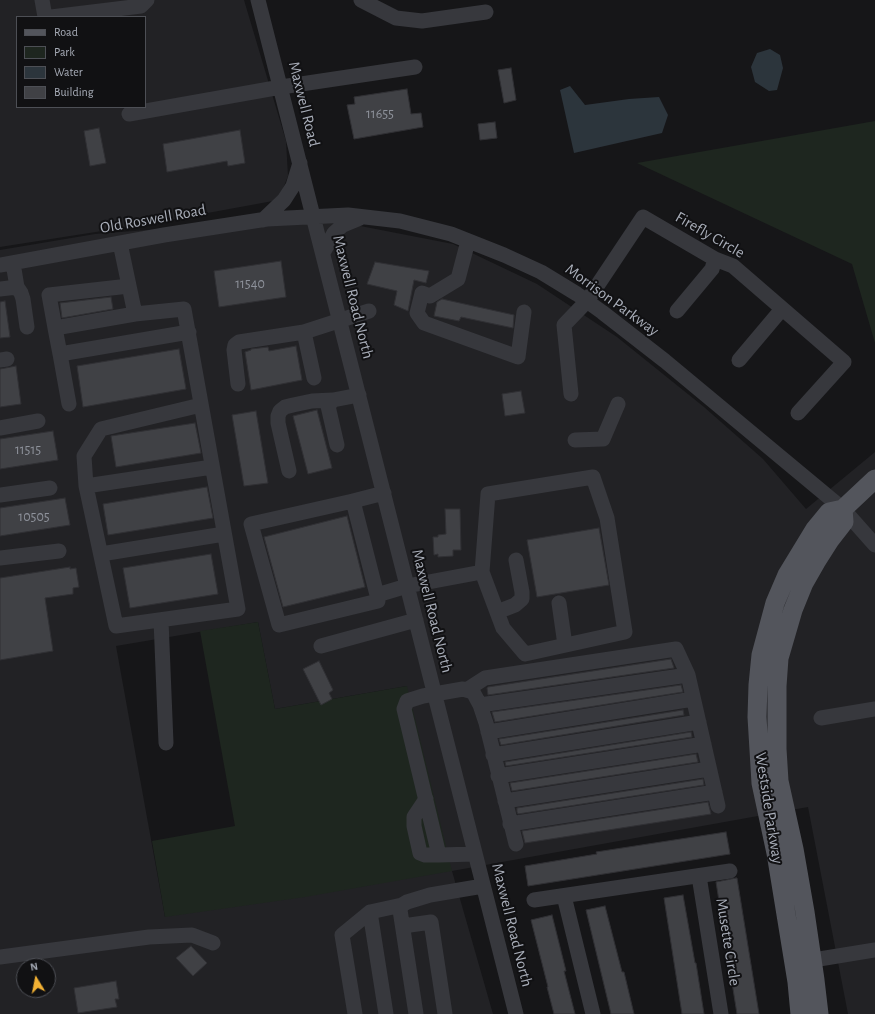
<!DOCTYPE html>
<html>
<head>
<meta charset="utf-8">
<style>
	body { margin:0 }
	#map { position:relative; width:875px; height:1014px; overflow:hidden; background:#161618; font-family:"Alegreya Sans",sans-serif }
	canvas { display:block }
	.legend { position:absolute; left:16px; top:16px; width:130px; height:92px; box-sizing:border-box; background:#111113; border:1px solid #4d4f55; margin:0; padding:5px 7px; list-style:none; font-size:12px; color:#a8adb8 }
	.legend li { display:flex; align-items:center; gap:8px; height:20px }
	.legend b { width:20px; border:1px solid #4d4f55 }
	.north { position:absolute; left:16px; top:958px; width:40px; height:40px; box-sizing:border-box; background:#111113; border:1px solid #4d4f55; border-radius:50%; rotate:350deg; font-size:11px; font-weight:700; line-height:16px; text-align:center; color:#a8adb8 }
	.north::after { content:''; display:block; margin:auto; width:14px; height:18px; background:#f2b134; clip-path:polygon(50% 0,100% 100%,50% 72%,0 100%) }
</style>
</head>
<body>
<div id="map">
<canvas width="875" height="1014"></canvas>
<ul class="legend">
<li><b style="height:5px;background:#53555c"></b>Road</li>
<li><b style="height:11px;background:#1e261f"></b>Park</li>
<li><b style="height:11px;background:#2c353c"></b>Water</li>
<li><b style="height:11px;background:#404145"></b>Building</li>
</ul>
<div class="north">N</div>
</div>
<script>
const ctx = document.querySelector('canvas').getContext('2d');
ctx.lineJoin = 'round';
function fillPath(path, color) { ctx.fillStyle = color; ctx.fill(path, 'evenodd'); }
const toPath = rows => new Path2D(rows.map(r => 'M' + r).join(''));
function strokePath(path, color, width, dash) { ctx.strokeStyle = color; ctx.lineWidth = width; ctx.lineCap = dash ? 'butt' : 'round'; ctx.setLineDash(dash || []); ctx.stroke(path); }
function drawText(font, color, halo, rows, align = 'center') {
  ctx.font = font + ' "Alegreya Sans",sans-serif'; ctx.lineWidth = 4; ctx.setLineDash([]); ctx.textBaseline = 'middle'; ctx.strokeStyle = halo; ctx.fillStyle = color; for (const [text, x, y, turn = 0] of rows) {
    ctx.save(); ctx.translate(x, y); ctx.rotate((+turn || 0) * Math.PI / 180); ctx.textAlign = isNaN(turn) ? turn : align; if (halo) ctx.strokeText(text, 0, 0); ctx.fillText(text, 0, 0); ctx.restore();
  }
}
fillPath(toPath([
	[0,0,244,0,286,141,288,176,280,196,273,201,153,223,0,247],
	[17,17,145,17,145,107,17,107],
	[314,217,453,244,537,284,617,337,704,407,763,459,806,509,875,452,875,1014,848,1014,808,807,452,871,493,1014,0,1014,0,250,95,234],
	[258,622,275,709,407,686,165,917,116,646],
	[24,966,48,966,48,990,24,990]
]), '#222225');
fillPath(toPath([
	[875,121,875,343,852,264,637,163],
	[258,622,275,709,407,686,452,871,305,897,165,917,152,841,235,826,200,631]
]), '#1e261f');
fillPath(toPath([
	[770,49,780,55,783,68,777,90,769,91,755,82,751,67,757,53],
	[570,86,585,105,629,99,659,97,668,115,662,133,574,153,560,90]
]), '#2c353c');
const building = toPath([
	[511,68,516,100,504,103,498,70,511,68],
	[407,89,411,114,421,113,423,127,354,139,347,105,355,104,354,97,407,89],
	[495,122,497,138,480,140,478,124,495,122],
	[99,128,106,163,90,166,84,131,99,128],
	[240,130,245,163,228,166,227,161,167,172,163,144,240,130],
	[281,261,286,297,219,307,214,271,281,261],
	[375,262,429,271,426,283,414,280,408,311,394,305,397,291,367,284,375,262],
	[111,297,113,309,62,318,60,303,111,297],
	[442,299,514,315,513,328,461,317,459,321,434,316,437,302,442,299],
	[5,301,10,337,0,338,0,302,5,301],
	[296,346,302,380,251,390,245,352,251,350,251,349,268,347,269,351,296,346],
	[179,349,186,389,83,407,77,366,179,349],
	[16,366,21,404,0,407,0,369,16,366],
	[521,391,525,413,505,416,502,394,521,391],
	[317,410,332,468,308,474,293,416,317,410],
	[256,411,268,483,244,486,232,415,256,411],
	[195,423,201,453,116,467,111,436,195,423],
	[53,431,58,460,0,469,0,439,53,431],
	[207,487,213,518,108,535,103,504,207,487],
	[65,498,70,525,0,536,0,508,65,498],
	[445,509,460,509,461,550,453,550,453,556,438,557,438,554,434,555,433,537,438,537,438,535,446,534,445,509],
	[347,516,365,587,283,607,264,537,347,516],
	[599,528,609,585,537,597,527,540,599,528],
	[211,554,218,594,130,608,123,568,211,554],
	[70,567,70,569,76,568,79,587,73,588,73,594,45,598,53,651,0,660,0,578,70,567],
	[671,659,674,668,488,695,487,688,488,687,671,659],
	[319,661,333,690,329,693,332,699,321,705,303,669,319,661],
	[681,685,683,692,495,722,492,712,681,685],
	[683,710,684,715,501,745,499,739,683,710],
	[691,732,692,737,506,766,505,762,691,732],
	[696,754,698,762,512,791,510,783,696,754],
	[703,779,704,785,518,814,517,812,517,808,703,779],
	[708,802,711,814,525,843,522,831,708,802],
	[726,832,730,854,528,886,525,866,597,854,596,852,726,832],
	[736,878,737,878,759,1014,737,1014,716,882,736,878],
	[683,895,695,963,696,963,704,1014,682,1014,664,898,683,895],
	[605,906,622,972,624,972,634,1014,611,1014,586,910,605,906],
	[552,915,566,971,564,971,575,1014,554,1014,547,987,548,987,531,920,552,915],
	[191,946,207,963,193,976,176,958,191,946],
	[116,981,119,999,115,999,117,1007,78,1013,74,988,116,981]
]);
fillPath(building, '#404145');
strokePath(building, '#303034', 1);
strokePath(toPath([
	[42,0,45,17],
	[258,0,516,1014],
	[361,0,396,18,422,21,486,12],
	[51,17,141,6,147,0],
	[129,114,281,87,415,67],
	[263,220,284,200,293,186,300,163],
	[468,241,458,279,430,296,422,293,417,313,424,323,518,357,524,312],
	[120,243,135,314,184,309,238,609,116,626,86,486,84,456,101,429,201,405],
	[323,253,334,233,343,225,360,218],
	[0,265,164,235,267,219,348,215,400,221,451,234,504,255,541,272,577,294,602,312,665,361,843,509,875,545],
	[17,287,21,293,23,299,27,327],
	[0,289,17,287,13,263],
	[677,311,712,269,715,259],
	[135,314,55,328,60,354,189,332],
	[55,328,49,295,129,286],
	[304,332,314,378],
	[60,354,69,404],
	[0,360,7,359],
	[739,360,782,309],
	[238,384,234,350,235,345,239,342,304,332,369,311],
	[571,394,564,325,587,301,643,217,715,259,733,266,844,362,798,413],
	[0,428,38,421],
	[575,440,603,439,618,404],
	[337,445,328,406,333,400,359,395],
	[289,471,278,423,278,416,280,411,285,407,293,405,312,401,333,400],
	[86,486,212,467],
	[0,495,50,488],
	[353,501,384,493],
	[101,554,224,534],
	[0,558,59,551],
	[377,595,353,501,251,524,279,625,378,601,377,595,407,586,482,572,488,494,593,477,607,518,625,632,525,654,503,628,482,572],
	[559,603,565,645],
	[497,612,515,605,522,599,522,592,516,560],
	[161,620,166,743],
	[321,646,416,620],
	[468,689,485,678,676,649,688,675],
	[480,705,688,675,718,806],
	[821,718,875,709],
	[488,732,693,699],
	[493,755,699,722],
	[498,776,704,744],
	[426,799,414,817,414,826,420,853,425,855,439,855],
	[505,801,709,769],
	[510,824,715,792],
	[475,854,439,855,404,709,407,701,423,696,463,689,473,692,480,705,486,723,516,844],
	[699,876,721,1014],
	[564,896,593,1014],
	[534,900,730,871],
	[370,912,386,1014],
	[403,926,431,922,445,1014],
	[0,957,149,937,192,935,213,943],
	[801,962,875,950],
	[355,1014,342,935,370,912,402,905],
	[416,1014,400,910,402,905,407,902,430,895,483,886]
]), '#37383d', 15);
strokePath(toPath([
	[800,1014,797,982,776,853,761,783,757,717,758,685,761,655,775,603,787,575,815,529,829,512,843,509,875,479],
	[819,1014,815,980,805,912,794,849,779,781,777,749,777,686,779,658,793,610,804,583,816,562,830,540,844,522,843,509]
]), '#53555c', 19);
drawText('14px', '#8e929b', null, [
	["11655",380,114],
	["11540",250,284],
	["11515",28,450],
	["10505",34,517]
]);
drawText('16px', '#a8adb8', '#111113', [
	["Maxwell Road",304,104,76],
	["Old Roswell Road",153,219,-10],
	["Firefly Circle",710,235,30],
	["Maxwell Road North",353,297,76],
	["Morrison Parkway",612,300,36],
	["Maxwell Road North",432,611,76],
	["Westside Parkway",769,808,81],
	["Maxwell Road North",512,925,76],
	["Musette Circle",728,942,81]
]);
</script>
</body>
</html>
